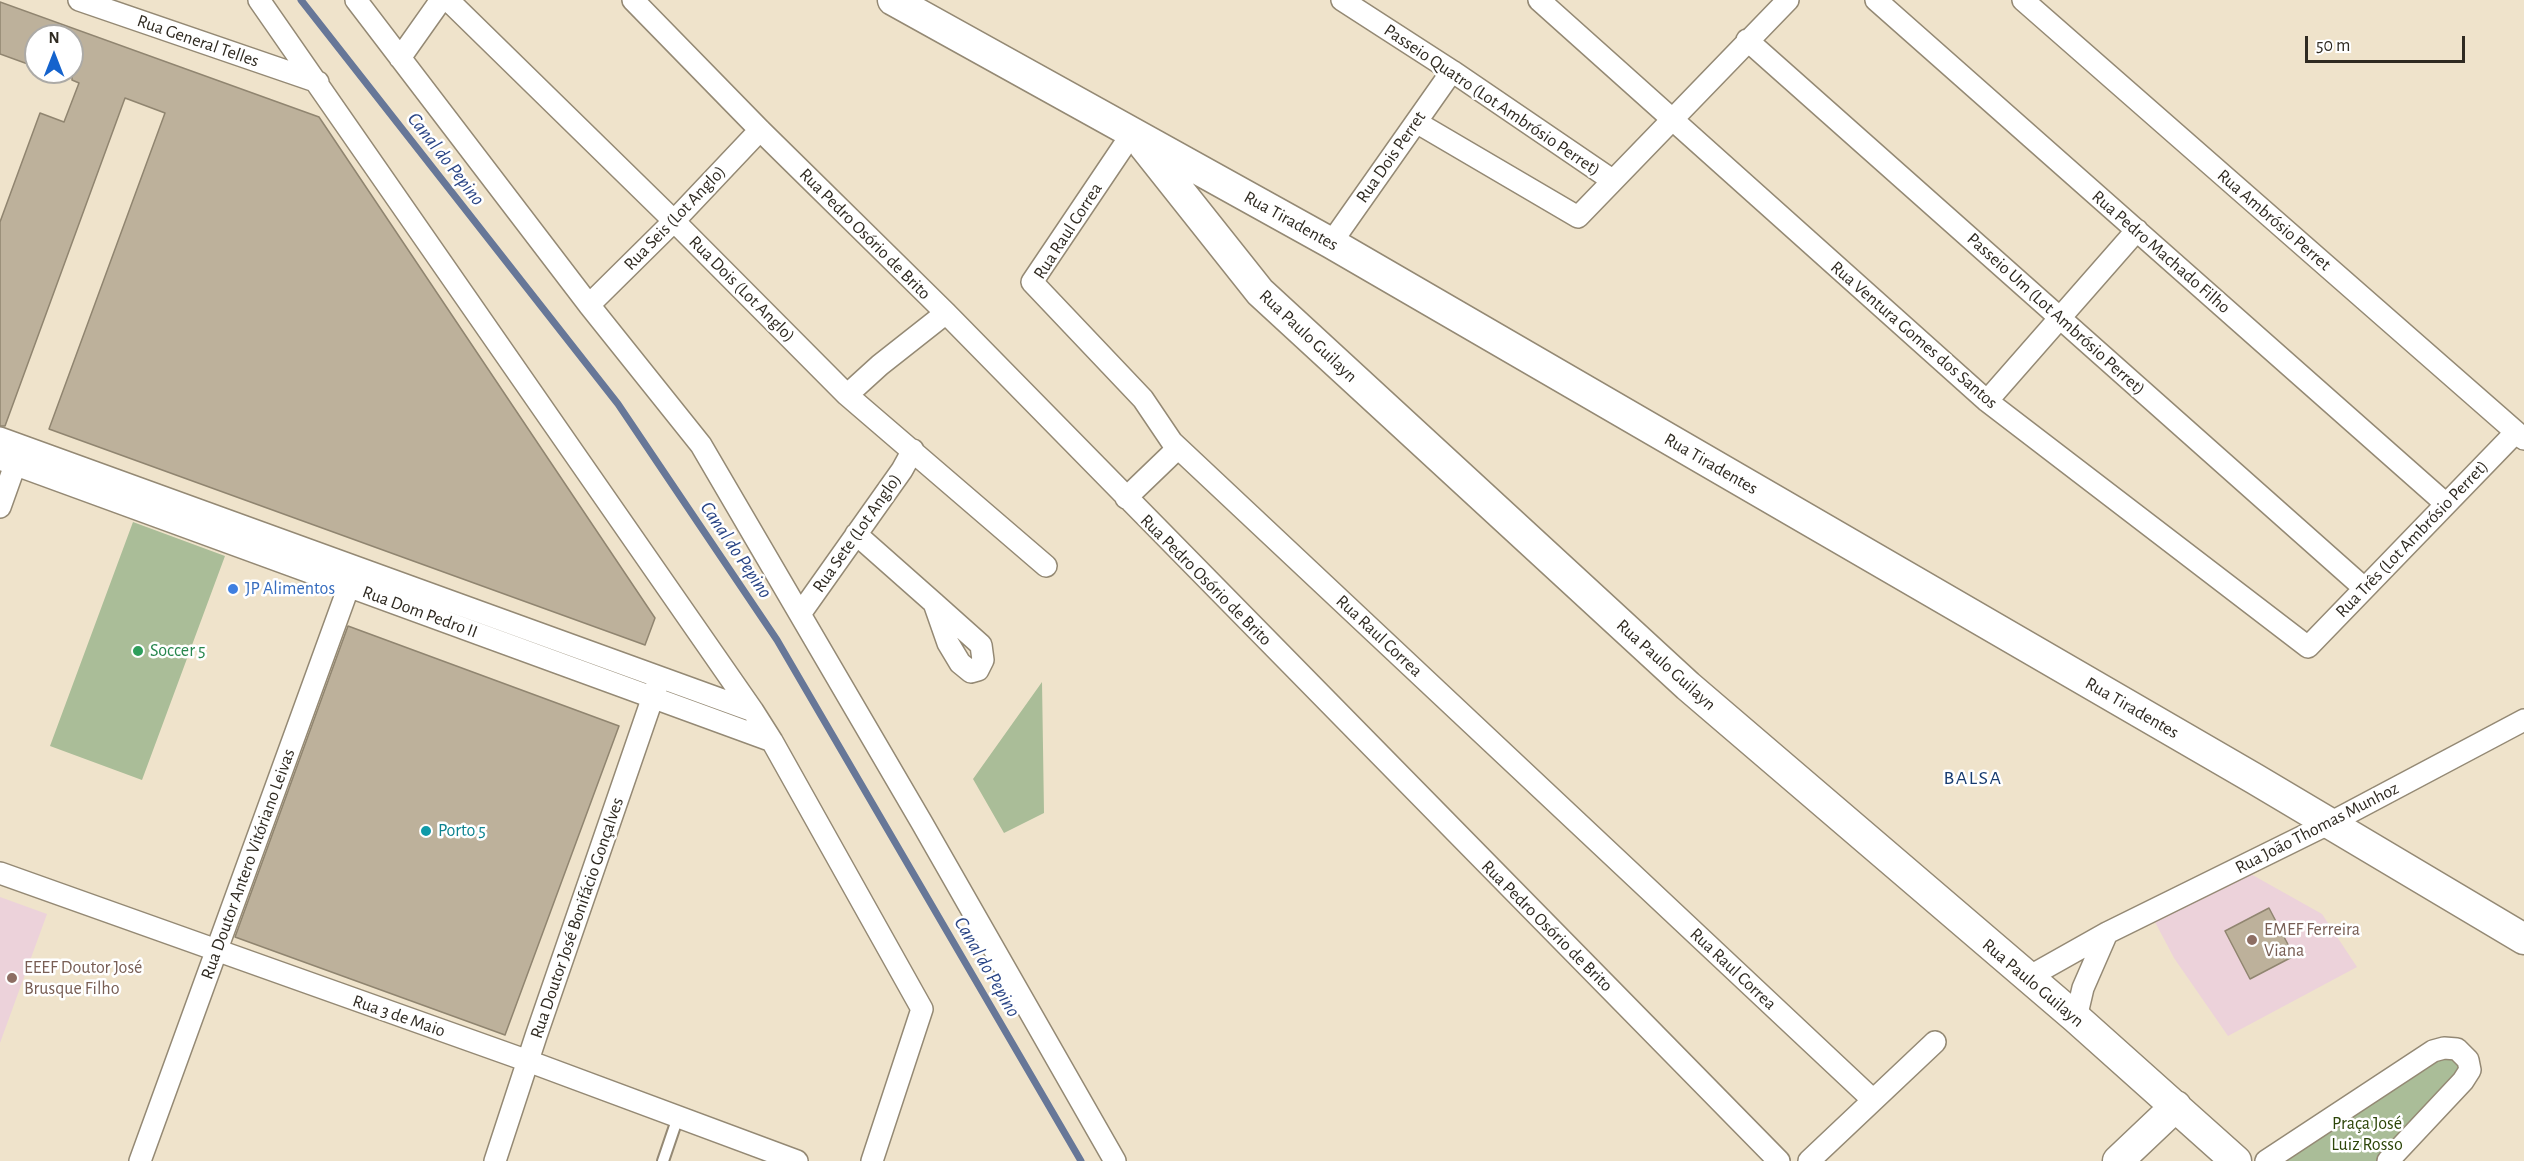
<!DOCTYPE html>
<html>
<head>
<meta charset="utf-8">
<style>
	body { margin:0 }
	#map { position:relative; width:2524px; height:1161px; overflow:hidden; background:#efe3cb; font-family:"Alegreya Sans",sans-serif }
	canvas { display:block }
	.north { position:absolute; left:24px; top:24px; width:60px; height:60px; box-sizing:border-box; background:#fff; border:2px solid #acaaa6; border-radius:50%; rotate:0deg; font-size:16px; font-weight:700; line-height:24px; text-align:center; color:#2f2a21 }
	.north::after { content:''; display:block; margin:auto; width:21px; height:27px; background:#1563cd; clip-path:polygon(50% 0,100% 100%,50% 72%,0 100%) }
	.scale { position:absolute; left:2305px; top:36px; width:160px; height:27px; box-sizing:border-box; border:3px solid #2f2a21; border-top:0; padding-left:8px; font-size:18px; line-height:21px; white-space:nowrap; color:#2f2a21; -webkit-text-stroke:4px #fff; paint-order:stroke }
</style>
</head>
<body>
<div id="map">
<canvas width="2524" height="1161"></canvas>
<div class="north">N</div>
<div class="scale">50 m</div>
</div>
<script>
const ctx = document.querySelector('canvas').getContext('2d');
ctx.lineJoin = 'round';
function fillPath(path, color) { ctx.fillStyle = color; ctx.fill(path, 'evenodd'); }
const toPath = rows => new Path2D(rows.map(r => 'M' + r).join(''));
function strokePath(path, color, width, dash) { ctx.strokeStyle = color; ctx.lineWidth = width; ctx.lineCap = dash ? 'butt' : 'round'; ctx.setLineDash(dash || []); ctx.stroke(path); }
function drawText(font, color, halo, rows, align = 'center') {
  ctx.font = font + ' "Alegreya Sans",sans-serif'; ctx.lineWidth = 5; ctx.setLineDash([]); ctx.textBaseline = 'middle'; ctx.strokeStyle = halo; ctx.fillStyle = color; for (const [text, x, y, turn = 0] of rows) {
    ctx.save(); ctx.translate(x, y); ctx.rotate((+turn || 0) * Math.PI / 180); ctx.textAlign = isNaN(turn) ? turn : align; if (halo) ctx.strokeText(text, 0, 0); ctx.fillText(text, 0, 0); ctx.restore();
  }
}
fillPath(toPath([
	[2249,873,2322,914,2357,967,2228,1036,2174,958,2155,922],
	[0,897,47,914,0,1043]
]), '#ecd2da');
fillPath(toPath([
	[133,522,225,556,142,780,50,746],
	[1042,682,1044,813,1004,833,973,779],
	[2438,1060,2453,1060,2462,1070,2454,1083,2377,1161,2277,1161]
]), '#aabd98');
strokePath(toPath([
	[301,0,618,404,777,640,1081,1161]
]), '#677798', 7);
const building = toPath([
	[0,2,319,117,655,618,645,645,49,429,165,113,125,98,5,426,0,426,0,222,40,113,64,122,79,83,72,80,72,36,36,36,36,67,0,54,0,2],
	[348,626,619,726,505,1035,235,937,348,626],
	[2269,908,2294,956,2250,979,2225,931,2269,908]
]);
fillPath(building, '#bdb19b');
strokePath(building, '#908570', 1.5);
const lane = toPath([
	[663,1161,678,1117]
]);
const street = toPath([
	[79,0,318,82],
	[259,0,753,711,772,741,922,1009,872,1161],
	[356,0,589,305,701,445,922,823,1115,1161],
	[448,0,674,221,847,395,1046,566],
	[633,0,760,130,946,313,1779,1161],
	[1342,0,1452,71,1612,180],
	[1539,0,1987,401,2308,647,2516,432],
	[1876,0,2446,504],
	[2023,0,2524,439],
	[1747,40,2364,588],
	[400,58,441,0],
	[1416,122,1578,217,1788,0],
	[1133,132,1032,282,1143,399,1172,442,1873,1100],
	[1331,243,1452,71],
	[589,305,674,221,760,130],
	[847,395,880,365,946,313],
	[1987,401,2137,230],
	[0,438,753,711],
	[0,459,772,741],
	[1126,498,1178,448],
	[0,507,20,451],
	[856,534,934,603,981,645,983,660,978,670,971,672,960,663,948,643,934,603],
	[800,614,902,470,913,450],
	[0,873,528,1061,797,1161],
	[2027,978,2107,933,2328,824,2524,720],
	[2076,1018,2083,988,2107,933],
	[140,1161,354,572],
	[495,1161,536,1036,657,685],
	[1809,1161,1935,1042],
	[2266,1161,2433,1051,2444,1048,2457,1049,2468,1060,2470,1070,2463,1081,2388,1161]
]);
const secondary = toPath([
	[893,0,1331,243,2255,779,2524,939],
	[1144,146,1260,292,1688,686,2076,1018,2236,1161],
	[2118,1161,2176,1106]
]);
strokePath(lane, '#948974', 14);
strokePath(street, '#948974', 24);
strokePath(secondary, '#948974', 33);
strokePath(lane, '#fff', 10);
strokePath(street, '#fff', 21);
strokePath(secondary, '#fff', 30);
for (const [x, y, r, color] of [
	[233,589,6,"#3f7fe0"],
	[138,651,6,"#2e9e5b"],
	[426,831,6,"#0f9aa8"],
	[2252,940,6,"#8d6e63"],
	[12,978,6,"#8d6e63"]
]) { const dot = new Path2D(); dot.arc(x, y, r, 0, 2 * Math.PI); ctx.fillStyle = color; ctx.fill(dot); strokePath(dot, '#fff', 2); }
drawText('18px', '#2f2a21', '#fff', [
	["Rua General Telles",198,41,19],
	["Passeio Quatro (Lot Ambrósio Perret)",1492,100,34],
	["Rua Dois Perret",1391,157,-55],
	["Rua Seis (Lot Anglo)",675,218,-46],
	["Rua Ambrósio Perret",2274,220,41],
	["Rua Tiradentes",1291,221,29],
	["Rua Raul Correa",1068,231,-57],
	["Rua Pedro Osório de Brito",865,234,45],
	["Rua Pedro Machado Filho",2161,252,41],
	["Rua Dois (Lot Anglo)",742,289,45],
	["Passeio Um (Lot Ambrósio Perret)",2056,314,42],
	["Rua Ventura Gomes dos Santos",1914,335,41],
	["Rua Paulo Guilayn",1308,336,43],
	["Rua Tiradentes",1711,464,30],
	["Rua Sete (Lot Anglo)",857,533,-55],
	["Rua Três (Lot Ambrósio Perret)",2412,539,-46],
	["Rua Pedro Osório de Brito",1206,580,45],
	["Rua Dom Pedro II",420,612,20],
	["Rua Raul Correa",1379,636,43],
	["Rua Paulo Guilayn",1666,665,42],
	["Rua Tiradentes",2132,708,30],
	["Rua João Thomas Munhoz",2317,828,-27],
	["Rua Doutor Antero Vitóriano Leivas",248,864,-70],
	["Rua Doutor José Bonifácio Gonçalves",577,918,-71],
	["Rua Pedro Osório de Brito",1547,926,45],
	["Rua Raul Correa",1733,969,43],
	["Rua Paulo Guilayn",2033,983,40],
	["Rua 3 de Maio",399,1016,19]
]);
drawText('18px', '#366cbe', '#fff', [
	["JP Alimentos",245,589]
], 'left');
drawText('18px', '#27864d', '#fff', [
	["Soccer 5",150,651]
], 'left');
drawText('18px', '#0d838f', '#fff', [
	["Porto 5",438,831]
], 'left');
drawText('18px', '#785e54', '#fff', [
	["EMEF Ferreira",2264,930],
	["Viana",2264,951],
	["EEEF Doutor José",24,968],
	["Brusque Filho",24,989]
], 'left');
drawText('18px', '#2c4508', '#fff', [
	["Praça José",2367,1124],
	["Luiz Rosso",2367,1145]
]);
drawText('italic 20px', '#2b4686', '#fff', [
	["Canal do Pepino",446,159,52],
	["Canal do Pepino",736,550,56],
	["Canal do Pepino",987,967,60]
]);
ctx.letterSpacing = '1.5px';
drawText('20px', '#173b6f', '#fff', [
	["BALSA",1973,778]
]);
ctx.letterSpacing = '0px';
</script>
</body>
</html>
